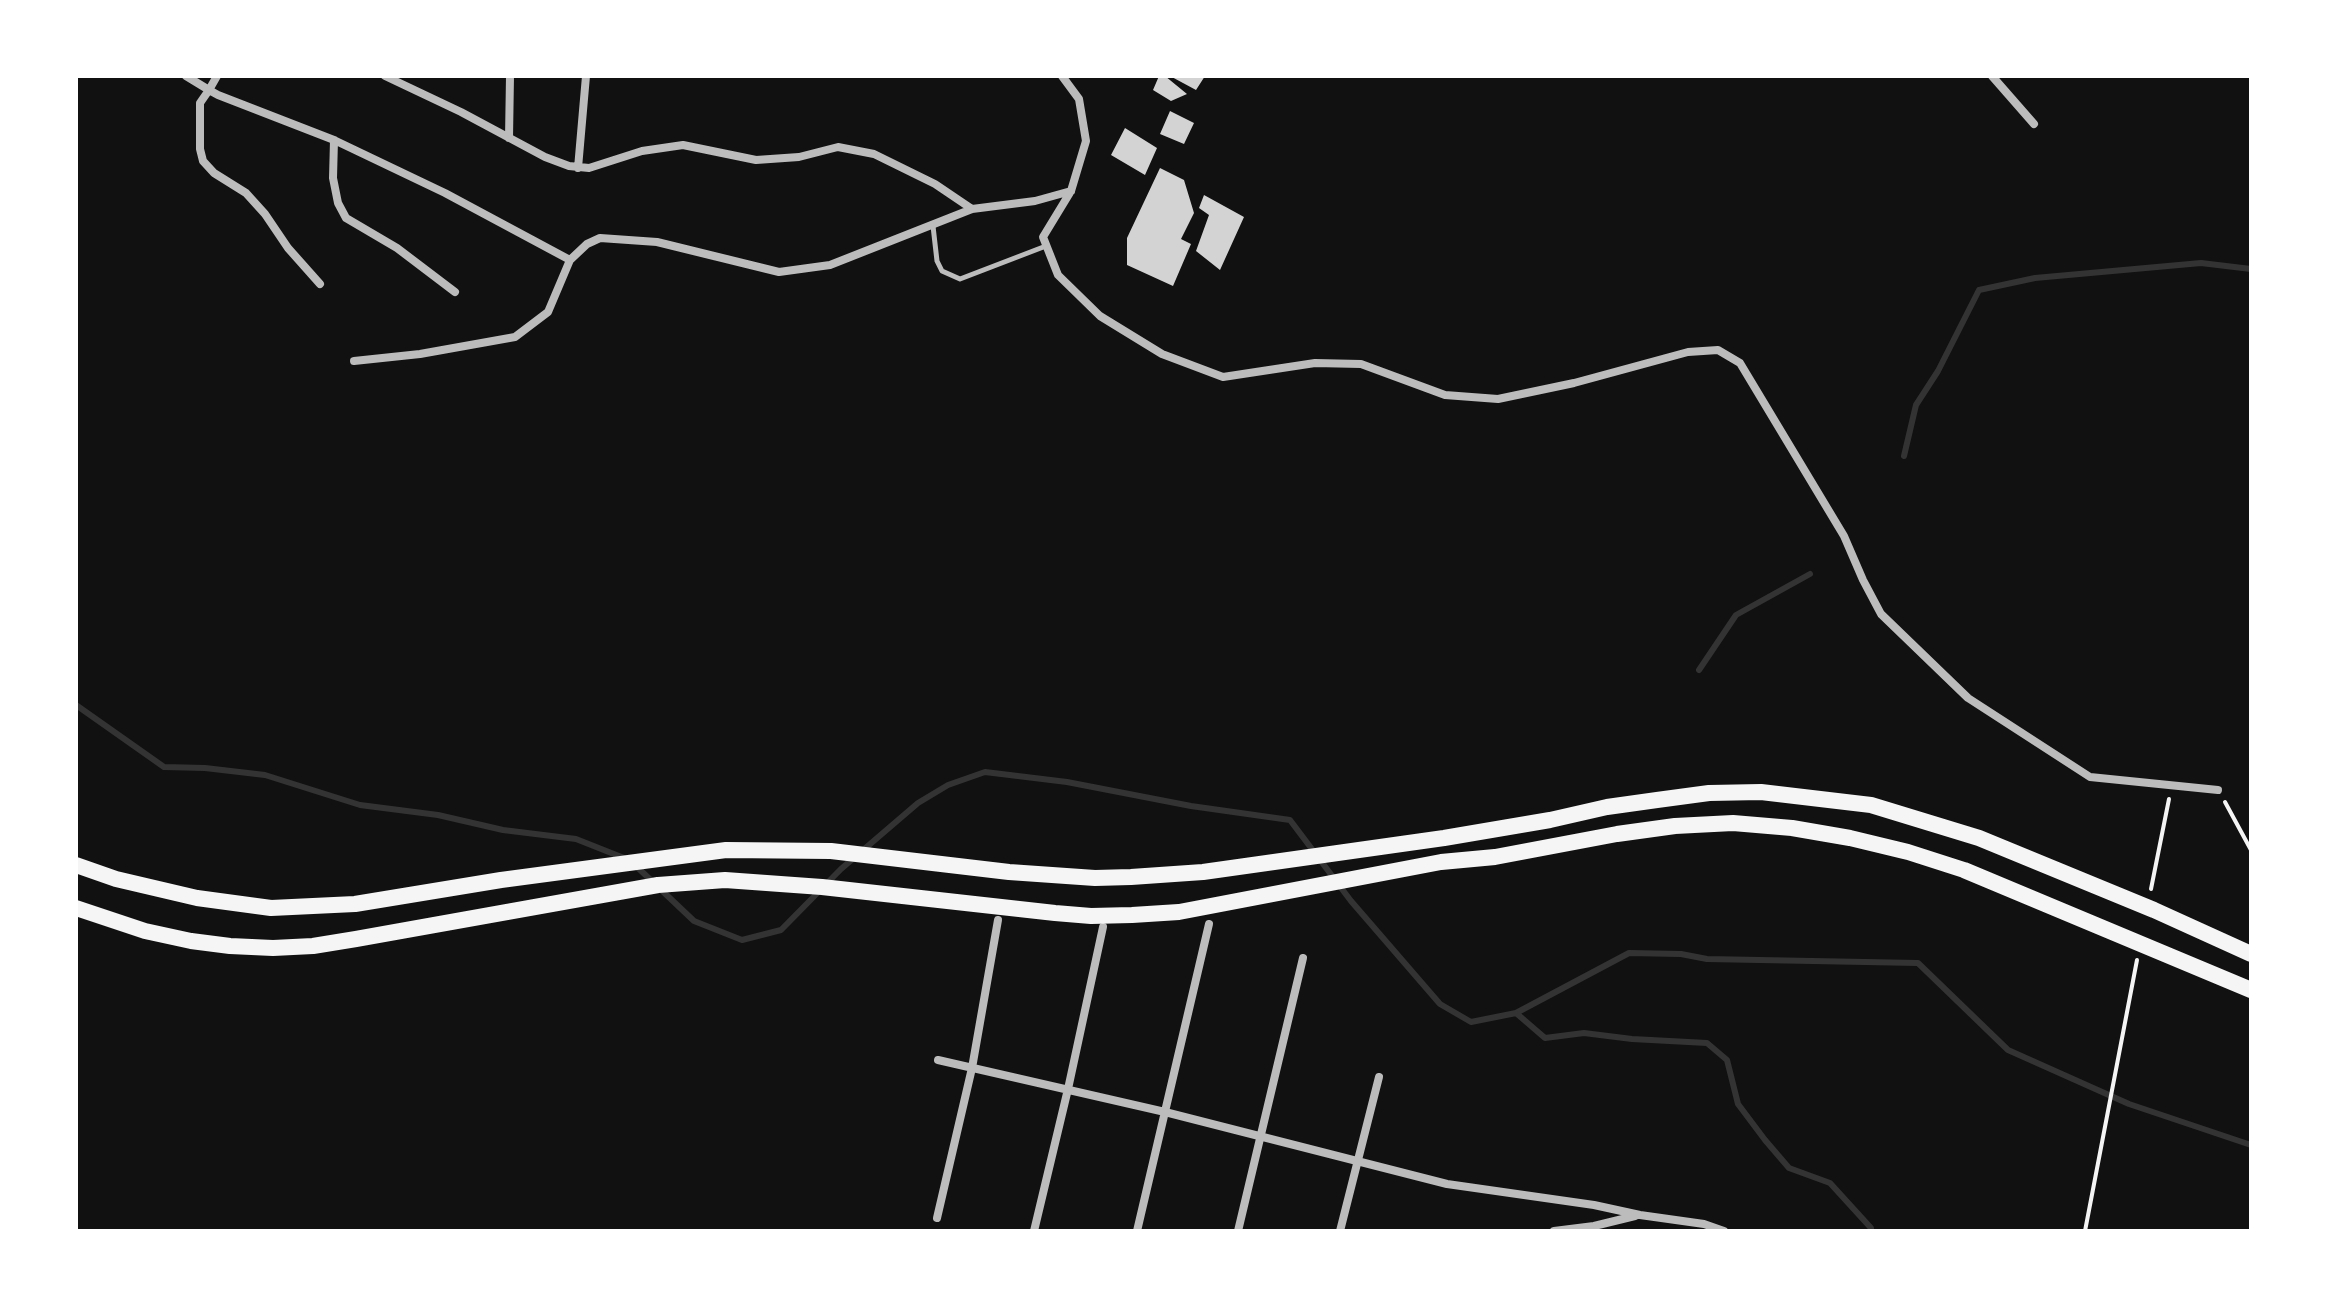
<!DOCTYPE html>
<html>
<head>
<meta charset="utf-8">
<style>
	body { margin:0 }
	#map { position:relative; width:2327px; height:1307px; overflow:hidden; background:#111; font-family:"Alegreya Sans",sans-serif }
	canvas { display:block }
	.frame { position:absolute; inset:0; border:78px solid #fff; pointer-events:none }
</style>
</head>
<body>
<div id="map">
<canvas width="2327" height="1307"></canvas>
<div class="frame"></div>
</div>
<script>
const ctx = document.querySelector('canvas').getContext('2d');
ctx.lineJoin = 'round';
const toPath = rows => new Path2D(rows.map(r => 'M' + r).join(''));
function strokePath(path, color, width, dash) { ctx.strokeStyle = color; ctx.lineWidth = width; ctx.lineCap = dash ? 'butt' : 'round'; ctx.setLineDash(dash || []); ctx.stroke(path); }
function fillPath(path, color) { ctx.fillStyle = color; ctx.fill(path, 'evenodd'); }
strokePath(toPath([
	[1904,456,1916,405,1938,371,1979,290,2035,278,2201,263,2251,269],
	[1699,670,1736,615,1810,574],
	[76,705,164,767,205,768,265,775,360,805,438,815,503,830,576,839,624,858],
	[636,866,694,921,742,940,781,930,841,869,918,803,948,785,985,772,1067,782,1191,806,1290,820,1351,901,1440,1004,1471,1022,1516,1013,1629,953,1681,954,1707,959,1918,963,2008,1050,2129,1104,2251,1145],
	[1516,1013,1545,1038,1584,1033,1632,1039,1707,1043,1727,1060,1738,1104,1765,1140,1789,1168,1830,1183,1871,1228,1871,1231]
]), '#333', 6);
fillPath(toPath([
	[1159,76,1165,76,1187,94,1171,101,1153,90],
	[1170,76,1205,76,1196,90],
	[1170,111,1194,123,1184,144,1160,134],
	[1125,128,1157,148,1145,175,1111,155],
	[1160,168,1184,180,1194,213,1181,239,1191,244,1173,286,1127,265,1127,238],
	[1204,195,1244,217,1220,270,1196,251,1209,215,1199,208]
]), '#d3d3d3');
strokePath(toPath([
	[2225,802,2251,850],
	[2151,889,2169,799],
	[2085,1231,2137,960]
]), '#f5f5f5', 4);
strokePath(toPath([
	[933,226,937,261,942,271,960,279,1046,246]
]), '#bcbcbc', 5);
strokePath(toPath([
	[186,76,209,90,200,103,200,149,203,161,214,173,246,193,265,214,288,248,320,284],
	[217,76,209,90,218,95,334,140,445,193,570,260],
	[385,76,461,112,545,157,569,166,589,168,642,151,683,145,756,160,799,157,838,147,874,154,935,184,972,209],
	[1062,76,1079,99,1086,141,1071,191,1043,237,1058,275,1100,316,1162,354,1223,377,1315,363,1361,364,1445,395,1498,399,1574,383,1688,352,1718,350,1740,363,1844,536,1863,580,1881,614,1968,698,2090,777,2218,790],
	[1992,76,2034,124],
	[509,138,510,76],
	[334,140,333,178,338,203,346,218,397,248,455,292],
	[578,168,586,76],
	[354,361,420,354,515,337,548,312,570,260,587,244,600,238,657,242,779,272,830,265,972,209,1035,201,1071,191],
	[938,1060,1165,1112,1447,1184,1594,1205,1640,1215,1704,1224,1724,1231],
	[937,1218,972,1068,998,920],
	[1034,1231,1068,1089,1103,927],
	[1137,1231,1209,924],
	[1238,1231,1303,958],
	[1340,1231,1379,1077],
	[1554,1231,1594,1226,1635,1216]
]), '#bcbcbc', 8);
strokePath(toPath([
	[76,865,116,879,197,898,271,908,355,904,501,880,726,850,831,851,1009,872,1095,878,1131,877,1203,872,1444,838,1550,820,1607,807,1657,800,1709,793,1761,792,1871,805,1979,838,2154,910,2251,954],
	[76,908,145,931,191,941,230,946,273,948,313,946,356,939,658,885,725,880,822,887,1055,913,1091,916,1132,915,1179,912,1441,862,1495,857,1617,834,1675,826,1733,823,1792,828,1850,838,1908,852,1964,870,2251,990]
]), '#f5f5f5', 16);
</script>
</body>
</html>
